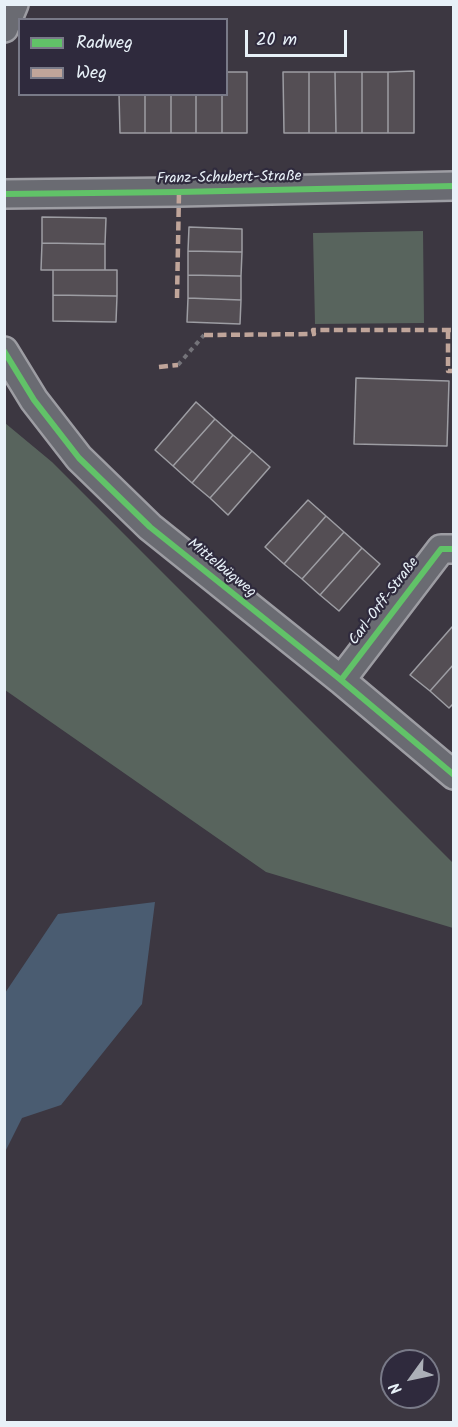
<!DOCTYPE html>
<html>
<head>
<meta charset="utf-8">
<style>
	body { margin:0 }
	#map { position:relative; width:458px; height:1427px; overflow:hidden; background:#3c3741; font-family:Kalam,sans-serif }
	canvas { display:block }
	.frame { position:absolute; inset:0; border:6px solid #e8f1f8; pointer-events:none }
	.legend { position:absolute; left:18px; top:18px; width:210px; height:78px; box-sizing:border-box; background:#2f2a3d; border:2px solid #797a88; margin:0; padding:8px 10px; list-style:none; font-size:18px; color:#e8f1f8 }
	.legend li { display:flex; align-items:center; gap:12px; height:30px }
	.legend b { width:30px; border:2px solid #797a88 }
	.north { position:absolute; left:380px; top:1349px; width:60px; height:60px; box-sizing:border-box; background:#2f2a3d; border:2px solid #797a88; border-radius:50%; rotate:237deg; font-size:16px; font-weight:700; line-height:24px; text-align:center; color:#e8f1f8 }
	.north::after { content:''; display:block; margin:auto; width:21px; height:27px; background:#acb0b8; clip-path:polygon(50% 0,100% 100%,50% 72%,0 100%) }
	.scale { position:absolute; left:245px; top:30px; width:102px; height:27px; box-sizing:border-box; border:3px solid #e8f1f8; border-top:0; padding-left:8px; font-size:18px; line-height:21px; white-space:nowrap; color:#e8f1f8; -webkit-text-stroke:4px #2f2a3d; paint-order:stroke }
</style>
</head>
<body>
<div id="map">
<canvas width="458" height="1427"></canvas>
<div class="frame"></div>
<ul class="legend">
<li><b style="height:8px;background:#61c268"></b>Radweg</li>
<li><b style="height:8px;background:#c0a59a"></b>Weg</li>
</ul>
<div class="north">N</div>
<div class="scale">20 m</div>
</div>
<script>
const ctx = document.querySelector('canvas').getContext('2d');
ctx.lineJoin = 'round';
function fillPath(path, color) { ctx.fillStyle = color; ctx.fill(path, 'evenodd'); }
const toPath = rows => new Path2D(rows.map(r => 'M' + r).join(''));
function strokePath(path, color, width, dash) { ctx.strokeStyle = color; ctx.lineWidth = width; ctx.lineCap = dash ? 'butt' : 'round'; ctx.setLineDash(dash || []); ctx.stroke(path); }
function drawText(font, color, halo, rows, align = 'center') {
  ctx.font = font + ' Kalam,sans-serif'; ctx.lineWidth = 4.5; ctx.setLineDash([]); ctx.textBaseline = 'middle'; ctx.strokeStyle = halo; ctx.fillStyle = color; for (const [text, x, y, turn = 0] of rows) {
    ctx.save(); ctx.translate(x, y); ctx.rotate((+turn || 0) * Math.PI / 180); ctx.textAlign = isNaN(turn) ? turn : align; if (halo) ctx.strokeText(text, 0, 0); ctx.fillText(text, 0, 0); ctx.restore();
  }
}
fillPath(toPath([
	[423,231,424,323,315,324,313,233],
	[5,423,52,462,453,863,453,928,266,872,5,690]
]), '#58645d');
fillPath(toPath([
	[155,902,142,1004,61,1105,22,1118,5,1152,5,993,58,914]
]), '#4a5c71');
const building = toPath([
	[414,71,414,133,388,133,388,72,414,71],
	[226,72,247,72,247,133,222,133,222,94,226,94,226,72],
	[283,72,309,72,309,133,284,133,283,72],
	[309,72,335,72,336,133,309,133,309,72],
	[335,72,362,72,362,133,336,133,335,72],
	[362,72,388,72,388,133,362,133,362,72],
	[119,94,145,94,145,133,120,133,119,94],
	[145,94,171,94,171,133,145,133,145,94],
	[171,94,196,94,196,133,171,133,171,94],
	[196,94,222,94,222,133,196,133,196,94],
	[42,217,106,218,105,244,42,243,42,217],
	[189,227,242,229,242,252,188,251,189,227],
	[42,243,105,244,105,270,41,270,42,243],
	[188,251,242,252,241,276,188,275,188,251],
	[53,270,117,270,117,296,53,295,53,270],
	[188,275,241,276,241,300,188,298,188,275],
	[53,295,117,296,116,322,53,321,53,295],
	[188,298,241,300,240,324,187,322,188,298],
	[356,378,449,381,447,446,354,444,356,378],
	[196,402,215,419,173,466,155,450,196,402],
	[215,419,233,435,192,483,173,466,215,419],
	[233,435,252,451,210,498,192,483,233,435],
	[252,451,270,467,228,515,210,498,252,451],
	[308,500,326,516,284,564,265,547,308,500],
	[326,516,344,532,302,579,284,564,326,516],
	[344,532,362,548,320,595,302,579,344,532],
	[362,548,380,564,339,611,320,595,362,548],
	[452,627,454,628,454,664,430,691,410,675,452,627],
	[454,664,454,703,449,708,430,691,454,664]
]);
fillPath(building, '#544e54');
strokePath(building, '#9d9da3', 1.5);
const street = toPath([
	[4,28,14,4],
	[4,194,179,192,454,186],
	[4,351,34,400,79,458,150,527,341,680,454,775],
	[341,680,441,549,454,549]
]);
strokePath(street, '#9d9da3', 32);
strokePath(toPath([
	[178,365,204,335]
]), '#747379', 4, [4.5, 4.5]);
strokePath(street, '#6a6b72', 27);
strokePath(toPath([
	[177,298,179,192],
	[448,330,448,371,454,371],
	[204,335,314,334,313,330,454,330],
	[159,367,178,365]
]), '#c0a59a', 4.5, [9, 4.5]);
strokePath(toPath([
	[4,194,179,192,454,186],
	[4,351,34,400,79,458,150,527,341,680,454,775],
	[341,680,441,549,454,549]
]), '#61c268', 6);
drawText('15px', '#e8f1f8', '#2f2a3d', [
	["Franz-Schubert-Straße",229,179,-1],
	["Mittelbügweg",221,569,39],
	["Carl-Orff-Straße",385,602,-53]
]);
</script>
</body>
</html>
